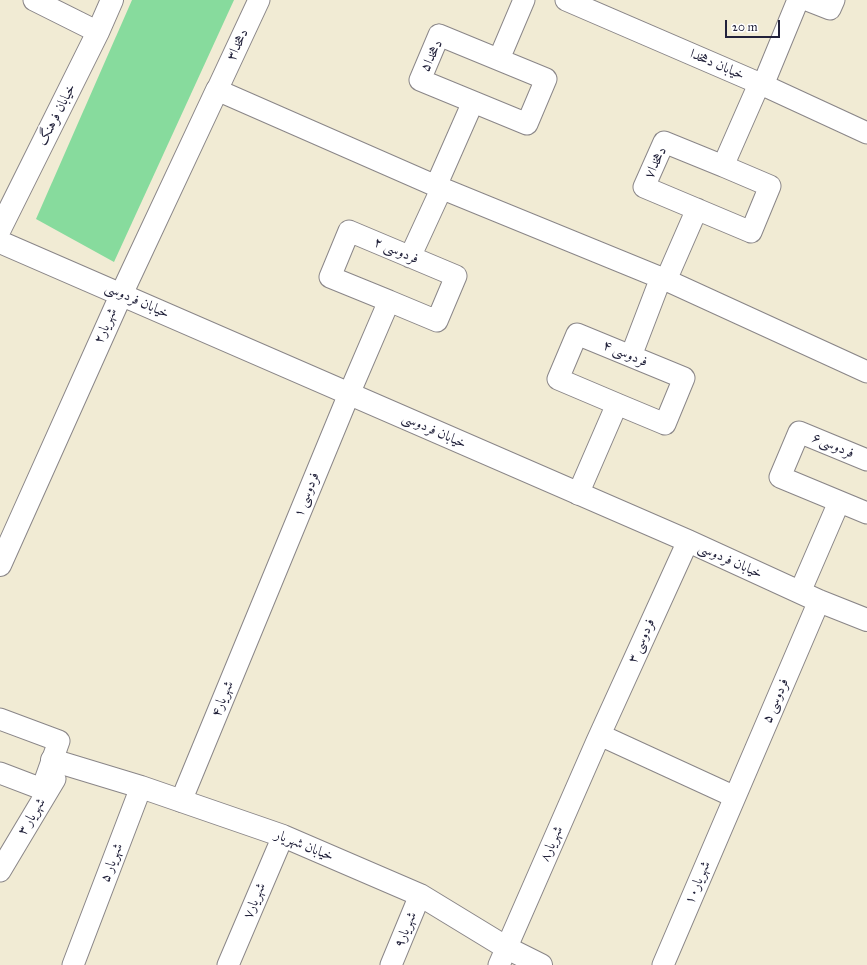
<!DOCTYPE html>
<html>
<head>
<meta charset="utf-8">
<style>
	body { margin:0 }
	#map { position:relative; width:867px; height:965px; overflow:hidden; background:#f1ebd4; font-family:"IM FELL Great Primer",serif }
	canvas { display:block }
	.scale { position:absolute; left:725px; top:20px; width:55px; height:18px; box-sizing:border-box; border:2px solid #22223b; border-top:0; padding-left:5px; font-size:12px; line-height:14px; white-space:nowrap; color:#22223b; -webkit-text-stroke:3px #fff; paint-order:stroke }
</style>
</head>
<body>
<div id="map">
<canvas width="867" height="965"></canvas>
<div class="scale">20 m</div>
</div>
<script>
const ctx = document.querySelector('canvas').getContext('2d');
ctx.lineJoin = 'round';
function fillPath(path, color) { ctx.fillStyle = color; ctx.fill(path, 'evenodd'); }
const toPath = rows => new Path2D(rows.map(r => 'M' + r).join(''));
function strokePath(path, color, width, dash) { ctx.strokeStyle = color; ctx.lineWidth = width; ctx.lineCap = dash ? 'butt' : 'round'; ctx.setLineDash(dash || []); ctx.stroke(path); }
function drawText(font, color, halo, rows, align = 'center') {
  ctx.font = font + ' "IM FELL Great Primer",Amiri,serif'; ctx.lineWidth = 3; ctx.setLineDash([]); ctx.textBaseline = 'middle'; ctx.strokeStyle = halo; ctx.fillStyle = color; for (const [text, x, y, turn = 0] of rows) {
    ctx.save(); ctx.translate(x, y); ctx.rotate((+turn || 0) * Math.PI / 180); ctx.textAlign = isNaN(turn) ? turn : align; if (halo) ctx.strokeText(text, 0, 0); ctx.fillText(text, 0, 0); ctx.restore();
  }
}
fillPath(toPath([
	[132,0,234,0,114,262,36,219]
]), '#87db9d');
const minor = toPath([
	[34,0,98,32],
	[259,0,217,90,436,186,666,280,867,372],
	[566,0,763,85,867,133],
	[807,0,830,9,834,0],
	[439,35,546,79,527,124,420,80,439,35],
	[499,59,524,0],
	[763,85,798,0],
	[723,166,770,186,751,232,644,187,664,142,723,166,759,84],
	[436,186,473,102],
	[410,257,439,194],
	[666,280,697,209],
	[631,356,657,288],
	[867,460,799,432,780,477,867,513],
	[578,494,617,404,558,379,577,334,684,378,665,424,617,404],
	[800,592,839,502],
	[0,719,59,741,42,789,0,773],
	[600,735,735,797],
	[181,801,349,394,389,301,330,277,349,231,456,276,437,321,389,301],
	[0,871,55,779],
	[73,965,141,787],
	[228,965,283,836],
	[391,965,420,895],
	[499,965,597,741,688,541],
	[663,965,819,601]
]);
const tertiary = toPath([
	[0,229,98,32,112,0],
	[0,242,688,541,819,601,867,620],
	[0,565,121,295,217,90],
	[52,760,141,787,283,836,420,895,507,948,541,965]
]);
strokePath(minor, '#8a8688', 23);
strokePath(tertiary, '#8a8688', 24);
strokePath(minor, '#fff', 21);
strokePath(tertiary, '#fff', 22);
drawText('14px', '#22223b', '#fff', [
	["دهخدا۳",238,45,-65],
	["دهخدا۵",432,56,-64],
	["خیابان دهخدا",717,65,23],
	["خیابان فرهنگ",57,115,-63],
	["دهخدا۷",656,163,-64],
	["فردوسی ۲",396,251,23],
	["خیابان فردوسی",137,301,24],
	["شهریار۲",106,326,-66],
	["فردوسی ۴",625,354,23],
	["خیابان فردوسی",434,431,24],
	["فردوسی۶",833,446,23],
	["فردوسی ۱",307,495,-68],
	["خیابان فردوسی",730,561,24],
	["فردوسی ۳",642,641,-66],
	["شهریار۴",223,699,-68],
	["فردوسی ۵",776,701,-67],
	["شهریار ۳",32,817,-59],
	["شهریار۸",552,844,-66],
	["خیابان شهریار",304,846,22],
	["شهریار ۵",112,863,-69],
	["شهریار۱۰",698,883,-67],
	["شهریار۷",255,901,-67],
	["شهریار۹",406,930,-67]
]);
</script>
</body>
</html>
